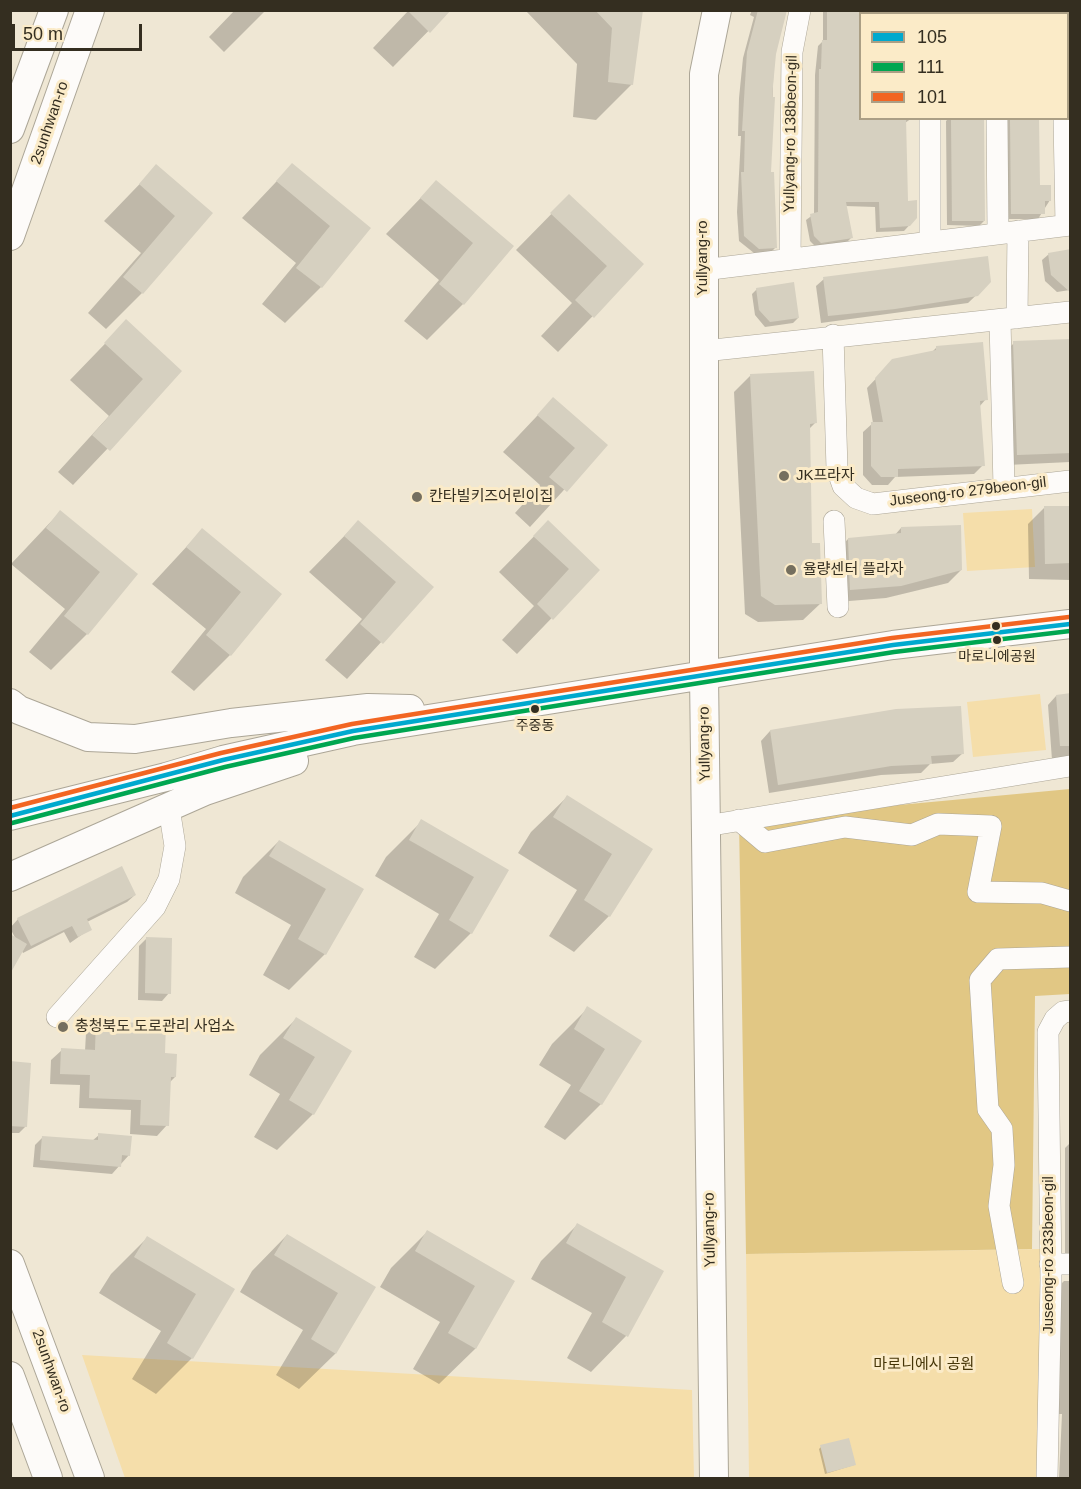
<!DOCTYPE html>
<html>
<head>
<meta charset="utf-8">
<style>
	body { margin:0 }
	#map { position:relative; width:1081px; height:1489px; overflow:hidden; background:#efe7d4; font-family:Helvetica,sans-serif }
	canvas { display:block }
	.frame { position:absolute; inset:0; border:12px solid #342e20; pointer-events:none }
	.legend { position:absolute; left:859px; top:12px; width:210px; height:108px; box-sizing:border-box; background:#fbebc8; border:2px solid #ab9f85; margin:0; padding:8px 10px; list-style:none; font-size:18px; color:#342e20 }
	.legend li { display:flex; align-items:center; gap:12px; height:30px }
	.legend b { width:30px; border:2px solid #ab9f85 }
	.scale { position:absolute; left:12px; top:24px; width:130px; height:27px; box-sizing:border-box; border:3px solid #342e20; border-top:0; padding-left:8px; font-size:18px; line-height:21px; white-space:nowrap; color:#342e20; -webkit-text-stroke:4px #fbebc8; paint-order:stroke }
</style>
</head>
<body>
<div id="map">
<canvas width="1081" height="1489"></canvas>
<div class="frame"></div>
<ul class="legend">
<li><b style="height:8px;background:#00a9ce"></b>105</li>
<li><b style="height:8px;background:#00a651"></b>111</li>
<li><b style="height:8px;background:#f26522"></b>101</li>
</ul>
<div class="scale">50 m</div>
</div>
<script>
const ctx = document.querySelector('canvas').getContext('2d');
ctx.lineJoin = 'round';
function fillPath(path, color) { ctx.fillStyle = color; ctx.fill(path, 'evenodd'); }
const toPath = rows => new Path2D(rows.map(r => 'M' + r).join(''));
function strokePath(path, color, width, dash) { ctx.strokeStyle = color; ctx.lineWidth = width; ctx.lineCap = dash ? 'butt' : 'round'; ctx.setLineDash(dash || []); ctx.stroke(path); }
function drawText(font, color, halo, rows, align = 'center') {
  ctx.font = font + ' Helvetica,"Noto Sans KR",sans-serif'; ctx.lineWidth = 6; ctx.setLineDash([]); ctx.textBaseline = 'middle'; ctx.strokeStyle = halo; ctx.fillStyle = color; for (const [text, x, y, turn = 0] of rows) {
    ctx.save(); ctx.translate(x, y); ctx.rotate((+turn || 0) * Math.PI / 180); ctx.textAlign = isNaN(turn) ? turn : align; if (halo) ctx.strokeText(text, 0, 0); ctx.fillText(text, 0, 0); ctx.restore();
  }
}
fillPath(toPath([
	[1032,509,1035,567,967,571,963,513],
	[1040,694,1046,750,973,757,967,702],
	[1040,1249,1038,1478,749,1478,746,1254],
	[82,1355,692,1390,694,1478,125,1478]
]), '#f5deaa');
fillPath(toPath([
	[1070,789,1070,994,1035,996,1032,1249,746,1254,739,820]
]), '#e1c784');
fillPath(toPath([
	[235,10,266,10,224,52,209,37],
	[409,10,449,10,393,67,373,48],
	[525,10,641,10,632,84,596,120,573,117,577,64],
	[752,10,785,10,774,54,770,174,776,247,771,252,754,253,739,241,737,212,741,136,738,136,739,98,743,58,754,17,750,15],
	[823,10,914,10,912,14,860,14,860,118,912,118,905,123,907,202,916,218,904,231,876,232,875,207,845,206,851,238,846,243,816,247,810,241,806,220,814,214,815,75,818,46,823,41],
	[944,10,983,10,982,14,944,14],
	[1002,10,1040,10,1040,14,1004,14],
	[983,118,984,221,979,226,947,225,946,121,949,118],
	[1003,118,1038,118,1038,186,1050,200,1038,219,1006,219],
	[292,165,369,229,321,287,285,323,262,304,296,263,242,218],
	[157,166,211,213,142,293,106,329,88,313,141,253,104,221],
	[436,182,512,246,463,304,427,340,404,321,439,280,386,234],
	[569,196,642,265,558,352,541,336,572,303,516,250],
	[1049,254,1070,290,1057,292,1045,281,1042,260],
	[824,279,990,282,968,303,821,323,816,286],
	[757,289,798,318,793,323,765,327,755,315,752,294],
	[126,322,180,372,73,485,58,472,109,416,70,380],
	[1070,340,1070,462,1007,465,1004,353,1014,343],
	[936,348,986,399,979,407,983,465,974,474,895,477,888,485,872,485,863,475,863,432,873,423,867,388,887,367,932,352],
	[751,375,815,423,808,430,810,544,821,603,803,620,758,622,745,614,734,392],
	[553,399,605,445,530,527,515,513,540,485,503,452],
	[1044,508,1070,508,1070,580,1029,579,1028,524],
	[60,512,136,575,87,634,51,670,29,652,65,609,11,564],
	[358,522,432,587,347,679,325,660,362,619,309,572],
	[548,522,598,570,517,654,502,640,534,606,499,572],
	[901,528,961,570,948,583,886,598,837,602,835,553,848,539,894,536],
	[202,530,280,594,230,655,194,691,171,672,206,629,152,584],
	[1070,695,1070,759,1052,760,1048,705,1056,696],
	[770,731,963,753,953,762,930,764,921,773,881,775,769,793,761,741],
	[567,797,651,850,609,916,574,952,549,936,577,890,518,853,531,832],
	[422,821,507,871,471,933,435,969,414,957,439,914,375,876,386,857],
	[279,841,362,889,325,954,289,990,263,975,291,925,235,893,243,877],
	[135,895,127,902,87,922,90,929,70,943,64,932,23,953,10,928,18,919],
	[147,938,169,993,162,1001,138,1000,139,946],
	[588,1008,640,1041,601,1104,565,1140,544,1127,571,1085,539,1065,552,1044],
	[296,1019,350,1052,313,1114,277,1150,254,1137,280,1094,249,1075,260,1055],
	[96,1023,164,1055,175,1077,169,1083,167,1125,157,1136,130,1134,131,1110,79,1108,80,1085,50,1084,51,1060,62,1050,85,1051,86,1033],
	[10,1063,26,1126,19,1133,10,1133],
	[99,1135,129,1155,112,1174,33,1167,35,1145,43,1137,92,1141],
	[1070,1143,1070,1256,1065,1256,1065,1148],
	[577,1225,662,1272,626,1336,591,1372,567,1358,592,1313,531,1279,541,1261],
	[427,1232,513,1281,475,1349,439,1384,413,1369,440,1322,380,1287,391,1268],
	[287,1235,374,1288,335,1354,299,1389,276,1375,303,1330,240,1292,252,1271],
	[147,1238,233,1290,192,1358,156,1394,132,1379,161,1331,99,1293,111,1274],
	[1064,1281,1070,1281,1070,1478,1059,1478,1062,1414,1058,1414,1059,1286],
	[821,1447,854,1465,825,1474,819,1449]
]), '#0003');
fillPath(toPath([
	[407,10,451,10,430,33],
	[595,10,643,10,633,85,608,82,612,28],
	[758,10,787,10,776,54,772,97,775,97,771,172,774,172,777,248,759,249,744,236,741,172,744,172,745,131,742,131,747,52],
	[827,10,860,10,860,118,906,118,908,201,917,200,917,218,910,226,880,228,879,202,846,202,853,238,821,243,814,236,810,214,818,212,819,69,821,69,822,40,827,40],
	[951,118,984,118,985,221,952,221],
	[1010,118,1039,118,1040,185,1051,185,1051,201,1045,201,1045,214,1011,214],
	[292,163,371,228,322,288,296,268,330,226,276,181],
	[156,164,213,213,143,294,123,277,175,216,139,184],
	[436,180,514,246,464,305,439,284,473,243,420,198],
	[569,194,644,264,594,318,575,300,607,266,550,213],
	[1071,249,1071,293,1051,275,1048,253],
	[988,256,991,282,978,296,895,309,828,316,823,277],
	[794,282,799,318,770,322,759,310,756,288],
	[126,319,182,371,110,451,92,435,143,379,104,343],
	[1071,339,1071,453,1017,455,1013,341],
	[983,342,988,400,980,401,985,466,898,469,898,477,881,477,871,466,871,422,883,422,875,378,892,359,936,350,936,346],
	[814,371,817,423,810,424,812,543,820,543,822,604,775,605,761,596,750,374],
	[553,397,608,445,567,492,549,477,575,448,537,415],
	[1044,506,1071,506,1071,563,1045,564],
	[60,510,138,574,88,635,64,616,100,572,46,528],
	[358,520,434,587,383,644,360,624,396,582,344,536],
	[548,520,600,570,553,620,537,604,569,569,533,536],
	[961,525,962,570,901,586,850,590,848,538,901,533,901,527],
	[202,528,282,594,231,656,206,635,241,592,186,547],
	[1071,693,1071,746,1060,746,1056,695],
	[961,706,964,754,931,756,932,764,891,766,778,785,770,730,896,709],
	[567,795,653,849,610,917,584,900,612,854,553,817],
	[421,819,509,870,472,934,449,920,474,877,409,840],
	[279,840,364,889,326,955,298,939,326,889,269,856],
	[122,866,136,895,87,919,92,930,78,937,72,926,31,946,17,918],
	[10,934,27,944,10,974],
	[146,937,172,938,171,994,145,993],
	[587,1006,642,1041,602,1105,579,1091,605,1049,574,1029],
	[296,1017,352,1051,314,1115,289,1100,315,1057,283,1038],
	[96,1021,166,1024,165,1053,177,1054,176,1077,171,1077,169,1126,140,1125,141,1100,89,1098,90,1075,60,1074,61,1048,95,1050],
	[10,1061,31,1063,27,1127,10,1126],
	[98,1133,132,1136,130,1156,122,1155,121,1167,40,1160,42,1136,98,1140],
	[577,1223,664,1271,628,1337,602,1322,626,1277,566,1243],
	[427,1230,515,1281,476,1349,448,1333,475,1286,415,1251],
	[287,1234,376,1287,336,1354,311,1339,338,1293,274,1255],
	[147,1236,235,1289,193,1359,167,1343,196,1294,134,1257],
	[849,1438,856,1465,827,1473,820,1445]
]), '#d6d0c0');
const street = toPath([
	[996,10,996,14],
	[1061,10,1061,14],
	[931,14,931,10],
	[997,118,998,233],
	[1064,118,1066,225],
	[930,242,930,118],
	[790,259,792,52,800,10],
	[703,270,1070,225],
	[1017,318,1018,231],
	[1000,320,1004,488],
	[833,335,837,469,843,486,856,498,873,504,1070,481],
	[704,351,1070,312],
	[834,521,838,607],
	[739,820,765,842,845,827,912,835,938,824,991,826,978,892,1042,893,1070,901],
	[706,826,1070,766],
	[57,1017,155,907,169,879,175,846,169,808],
	[1050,1264,1070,1264],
	[1013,1283,999,1206,1004,1165,1002,1129,988,1109,980,980,998,959,1070,957],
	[1047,1478,1051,1280,1048,1032,1055,1019,1063,1012,1070,1011]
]);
const secondary = toPath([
	[10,129,54,10],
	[10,236,90,10],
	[10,703,19,710,88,737,135,739,231,723,368,708,410,709],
	[10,816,166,777,223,760,353,731,893,645,1070,624],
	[10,877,205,791,294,761],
	[10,1264,90,1478],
	[10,1376,48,1478],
	[714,1478,704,675,704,74,717,10]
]);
strokePath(street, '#aca697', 22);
strokePath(secondary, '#aca697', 30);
strokePath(street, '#fdfbf9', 21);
strokePath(secondary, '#fdfbf9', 28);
strokePath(toPath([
	[10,816,223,760,353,731,893,645,1070,624]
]), '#00a9ce', 4.5);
strokePath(toPath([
	[12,823,225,767,354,738,894,652,1070,631]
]), '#00a651', 4.5);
strokePath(toPath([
	[10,808,221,753,352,724,892,638,1069,617]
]), '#f26522', 4.5);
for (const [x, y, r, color] of [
	[784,476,6,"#756f5f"],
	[417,497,6,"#756f5f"],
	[791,570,6,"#756f5f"],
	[996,626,5,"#342e20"],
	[997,640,5,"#342e20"],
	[535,709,5,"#342e20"],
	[63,1027,6,"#756f5f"]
]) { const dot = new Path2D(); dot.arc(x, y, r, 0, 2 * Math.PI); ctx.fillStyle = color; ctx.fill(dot); strokePath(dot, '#fbebc8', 2); }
drawText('14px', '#342e20', '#fbebc8', [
	["마로니에공원",997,657],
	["주중동",535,726]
]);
drawText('15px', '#342e20', '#fbebc8', [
	["2sunhwan-ro",50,123,-71],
	["Yullyang-ro 138beon-gil",791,134,-89],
	["Yullyang-ro",703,258,-90],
	["Juseong-ro 279beon-gil",968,492,-7],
	["Yullyang-ro",705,744,-91],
	["Yullyang-ro",710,1230,-91],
	["Juseong-ro 233beon-gil",1049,1255,-90],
	["2sunhwan-ro",51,1371,70]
]);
drawText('15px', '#342e20', '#fbebc8', [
	["JK프라자",796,476],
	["칸타빌키즈어린이집",429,497],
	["율량센터 플라자",803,570],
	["충청북도 도로관리 사업소",75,1027]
], 'left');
drawText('15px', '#453507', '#fbebc8', [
	["마로니에시 공원",924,1365]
]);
</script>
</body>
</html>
